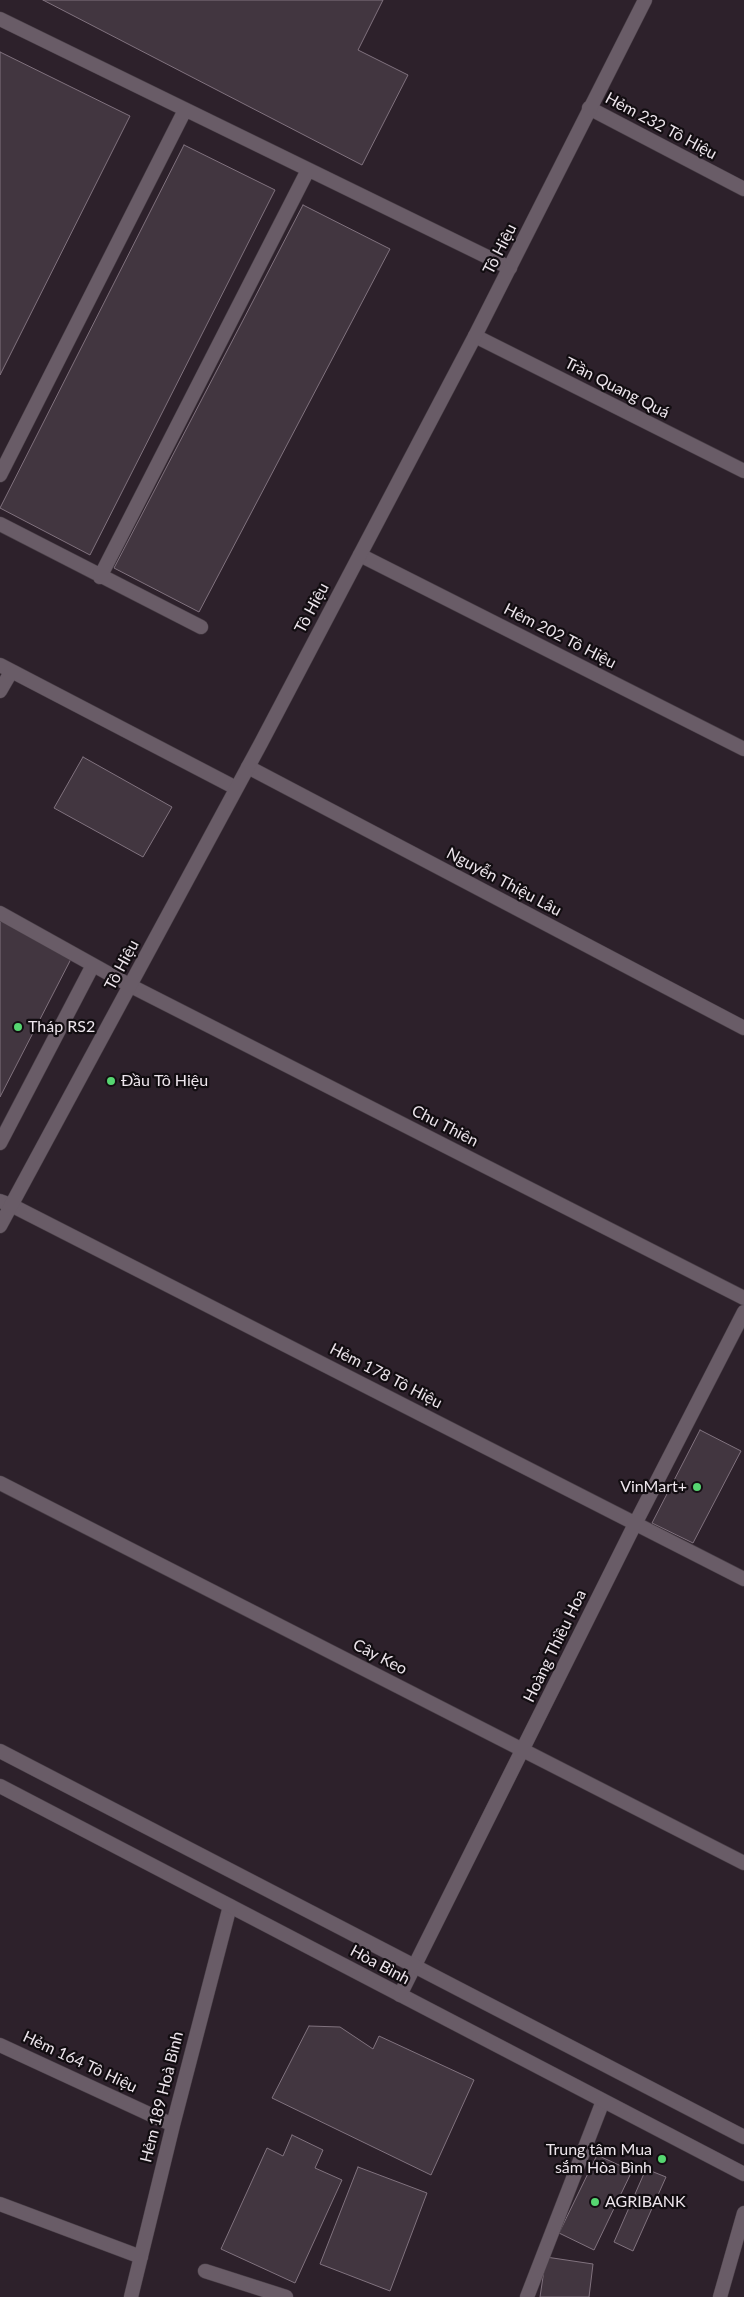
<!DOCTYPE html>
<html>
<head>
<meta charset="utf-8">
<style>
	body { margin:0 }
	canvas { display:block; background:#2d212b }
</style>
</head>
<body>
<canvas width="744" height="2297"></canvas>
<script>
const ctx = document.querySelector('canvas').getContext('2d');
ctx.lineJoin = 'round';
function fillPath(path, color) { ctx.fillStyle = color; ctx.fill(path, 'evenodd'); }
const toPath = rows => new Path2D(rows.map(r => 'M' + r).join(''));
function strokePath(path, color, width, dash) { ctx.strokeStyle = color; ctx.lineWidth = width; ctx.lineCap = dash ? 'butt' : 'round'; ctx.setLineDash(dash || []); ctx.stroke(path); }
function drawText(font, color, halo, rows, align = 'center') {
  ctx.font = font + ' Lato,sans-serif'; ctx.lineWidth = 4.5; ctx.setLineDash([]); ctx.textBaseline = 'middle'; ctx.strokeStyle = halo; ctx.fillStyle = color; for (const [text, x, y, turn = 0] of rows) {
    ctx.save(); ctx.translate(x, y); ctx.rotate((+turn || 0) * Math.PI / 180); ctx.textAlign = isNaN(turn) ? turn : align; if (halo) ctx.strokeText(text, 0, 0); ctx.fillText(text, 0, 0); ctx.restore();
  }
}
const building = toPath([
	[43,0,383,0,358,50,408,75,362,165,43,0],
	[0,52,130,116,0,375,0,52],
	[184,145,275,190,90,555,0,508,184,145],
	[303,205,390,249,199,612,114,568,303,205],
	[83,757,172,807,143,857,54,808,83,757],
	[0,920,72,957,0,1097,0,920],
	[700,1430,741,1451,693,1543,652,1523,700,1430],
	[309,2026,340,2027,373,2049,379,2036,474,2080,431,2175,272,2098,309,2026],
	[292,2135,323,2150,315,2168,342,2180,295,2283,221,2249,267,2148,283,2156,292,2135],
	[597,2155,632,2171,594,2250,559,2233,597,2155],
	[358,2167,427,2193,390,2291,320,2264,358,2167],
	[646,2169,666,2177,633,2251,614,2242,646,2169],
	[546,2257,593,2264,589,2297,540,2297,546,2257]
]);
fillPath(building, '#423640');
strokePath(building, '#80727e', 1);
const service = toPath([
	[0,19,510,268],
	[0,475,185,110],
	[0,524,201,627],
	[100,577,308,170],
	[0,913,131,986],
	[0,1143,93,965],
	[0,1201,11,1205]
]);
const pedestrian = toPath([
	[205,2271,286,2297],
	[527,2297,603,2101]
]);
const minor = toPath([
	[589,108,744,189],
	[475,336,744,471],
	[360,555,744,749],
	[0,665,236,788],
	[0,691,11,672],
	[248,767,744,1028],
	[131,986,744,1298],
	[11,1205,744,1579],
	[0,1483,744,1863],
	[400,1995,635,1524,744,1312],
	[0,2045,173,2125],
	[0,2204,141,2257],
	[131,2297,173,2125,230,1906],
	[720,2297,744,2213]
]);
const tertiary = toPath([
	[0,1226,261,743,475,336,645,0]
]);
const secondary = toPath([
	[0,1751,744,2137],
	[0,1786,744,2174]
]);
strokePath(service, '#493f47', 15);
strokePath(pedestrian, '#493f47', 15);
strokePath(minor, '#493f47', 15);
strokePath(tertiary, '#493f47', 15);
strokePath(secondary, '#493f47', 15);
strokePath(service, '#695c67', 14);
strokePath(pedestrian, '#695c67', 14);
strokePath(minor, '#695c67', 14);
strokePath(tertiary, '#695c67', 14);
strokePath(secondary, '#695c67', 14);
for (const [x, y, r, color] of [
	[18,1027,5,"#56d671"],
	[111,1081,5,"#56d671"],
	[697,1487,5,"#56d671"],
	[662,2159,5,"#56d671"],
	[595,2202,5,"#56d671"]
]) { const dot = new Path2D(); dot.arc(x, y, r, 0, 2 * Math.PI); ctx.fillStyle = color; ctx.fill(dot); strokePath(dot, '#120d11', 2); }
drawText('16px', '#ede5ec', '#120d11', [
	["Hẻm 232 Tô Hiệu",661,126,28],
	["Tô Hiệu",500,249,-63],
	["Trần Quang Quá",617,388,27],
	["Tô Hiệu",312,608,-62],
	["Hẻm 202 Tô Hiệu",560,636,27],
	["Nguyễn Thiệu Lâu",504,882,28],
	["Tô Hiệu",122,965,-62],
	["Chu Thiên",445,1126,27],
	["Hẻm 178 Tô Hiệu",386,1376,27],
	["Hoàng Thiều Hoa",555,1646,-64],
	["Cây Keo",380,1657,27],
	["Hòa Bình",380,1965,28],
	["Hẻm 164 Tô Hiệu",80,2062,25],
	["Hẻm 189 Hoà Bình",162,2097,-76]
]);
drawText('16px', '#ede5ec', '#120d11', [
	["Tháp RS2",28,1027],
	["Đầu Tô Hiệu",121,1081],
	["VinMart+",687,1487,"right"],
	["Trung tâm Mua",652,2150,"right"],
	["sắm Hòa Bình",652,2168,"right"],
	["AGRIBANK",605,2202]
], 'left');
</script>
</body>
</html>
